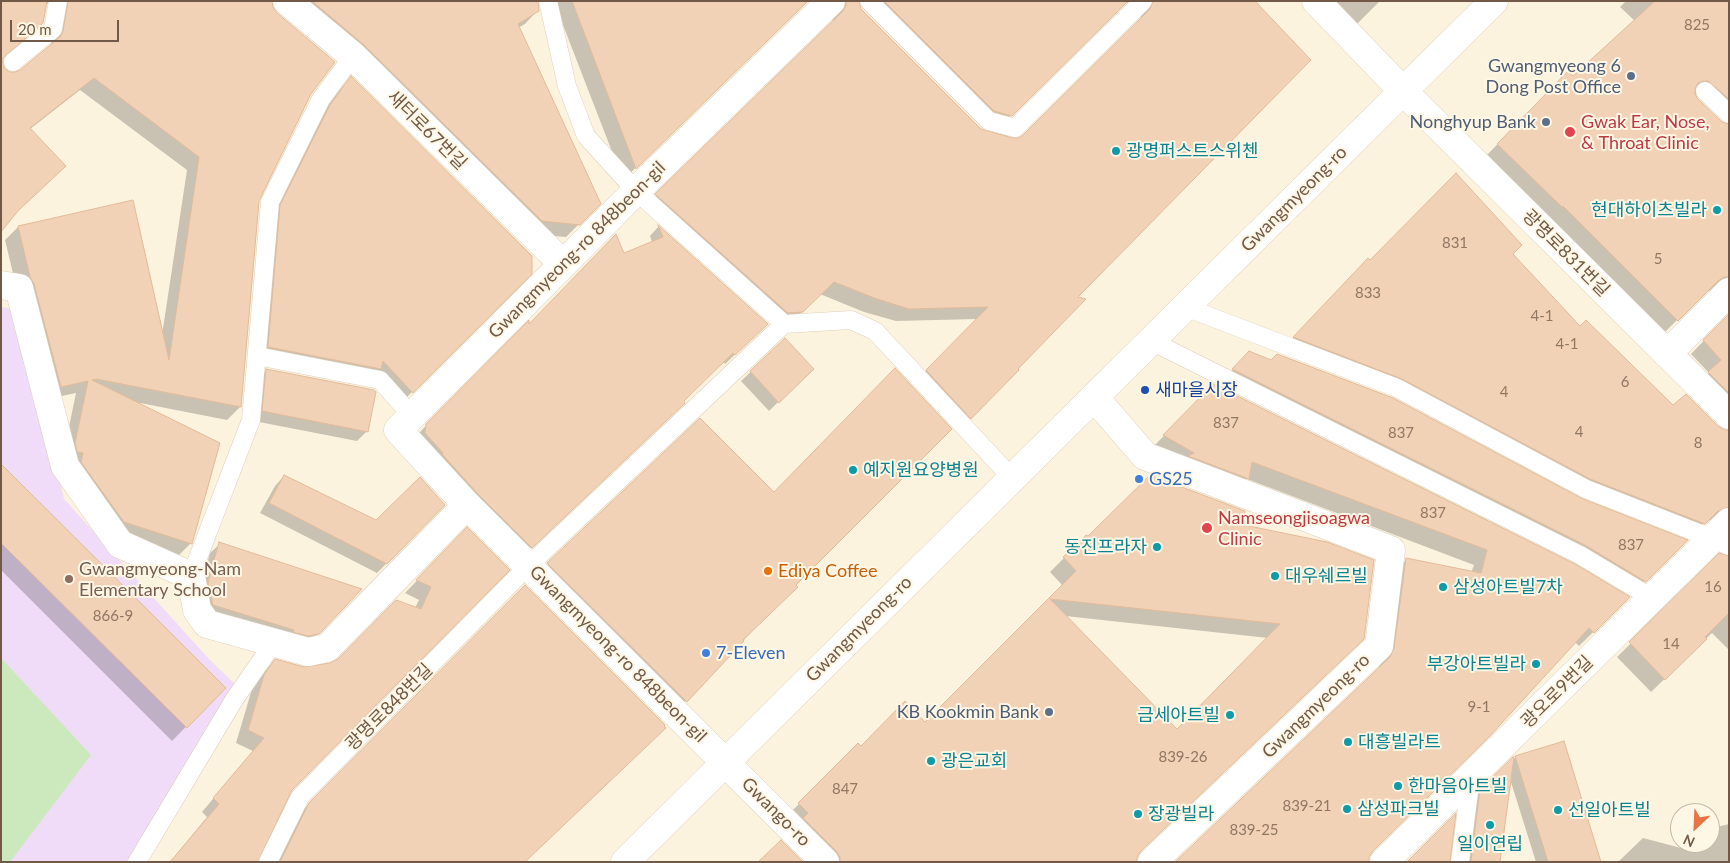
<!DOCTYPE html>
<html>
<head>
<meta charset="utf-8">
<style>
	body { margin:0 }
	#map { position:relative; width:1730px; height:863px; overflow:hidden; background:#fcf3df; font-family:Lato,sans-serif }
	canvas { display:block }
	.frame { position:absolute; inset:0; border:2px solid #725947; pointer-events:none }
	.north { position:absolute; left:1670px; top:803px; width:50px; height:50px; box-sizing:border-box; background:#fff7e5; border:1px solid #c7b8a6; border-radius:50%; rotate:205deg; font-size:14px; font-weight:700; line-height:20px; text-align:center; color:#725947 }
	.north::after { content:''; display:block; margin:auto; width:18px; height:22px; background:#e67444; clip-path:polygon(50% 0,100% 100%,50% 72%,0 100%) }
	.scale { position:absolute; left:10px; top:20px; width:109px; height:22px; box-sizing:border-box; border:2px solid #725947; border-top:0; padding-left:6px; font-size:15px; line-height:18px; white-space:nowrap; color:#725947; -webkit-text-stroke:4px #fff7e5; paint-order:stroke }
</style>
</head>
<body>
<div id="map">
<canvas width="1730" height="863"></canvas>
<div class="frame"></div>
<div class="north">N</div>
<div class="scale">20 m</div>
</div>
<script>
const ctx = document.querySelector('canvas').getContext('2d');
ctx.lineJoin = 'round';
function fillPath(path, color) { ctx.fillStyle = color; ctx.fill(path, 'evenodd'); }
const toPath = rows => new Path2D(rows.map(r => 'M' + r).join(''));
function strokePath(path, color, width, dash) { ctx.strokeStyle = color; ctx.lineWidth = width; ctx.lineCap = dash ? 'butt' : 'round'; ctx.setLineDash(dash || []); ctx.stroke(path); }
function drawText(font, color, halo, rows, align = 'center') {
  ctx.font = font + ' Lato,"Noto Sans KR",sans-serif'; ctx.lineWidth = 4; ctx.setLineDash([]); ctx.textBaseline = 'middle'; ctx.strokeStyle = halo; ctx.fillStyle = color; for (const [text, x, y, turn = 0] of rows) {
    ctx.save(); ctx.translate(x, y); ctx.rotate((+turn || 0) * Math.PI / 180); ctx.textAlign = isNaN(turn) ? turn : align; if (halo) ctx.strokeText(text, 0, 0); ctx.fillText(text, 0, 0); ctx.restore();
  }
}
fillPath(toPath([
	[2,307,15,310,51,442,64,499,210,660,238,687,144,862,1,862]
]), '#f0dcf8');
fillPath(toPath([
	[1,658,91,755,10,862,1,862]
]), '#cce9be');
fillPath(toPath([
	[1,1,271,1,271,6,310,94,258,200,240,407,227,420,135,402,191,543,178,556,111,535,63,456,76,393,48,399,17,290,5,240,18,227,162,335,187,170,80,90,30,129,4,70,14,74,20,72,51,45,56,17,52,6,46,3,42,23,4,57,1,63],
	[283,1,808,1,623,180,563,25,557,4,543,7,537,2,538,10,525,24,518,28,600,203,566,237,529,234],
	[827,1,1254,1,1075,298,1016,369,1017,370,958,431,914,383,977,319,896,321,864,312,820,294,789,325,643,208,830,26,833,20,834,11],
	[856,2,863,6,998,128,1121,6,1126,3,1132,3,1138,7,1141,17,1138,23,1023,137,1013,140,981,130,860,9],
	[1327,1,1380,1,1353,28],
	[1626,1,1729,1,1729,298,1719,290,1711,290,1703,294,1664,333,1484,158,1568,72,1573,78,1635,21,1620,7],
	[1695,95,1698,96,1723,120,1727,126,1721,123,1696,99],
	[351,78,530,273,402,402,376,373,259,356,271,215,321,115,342,87],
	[658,227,767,324,725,364,723,361,682,401,674,412,522,556,417,435,528,323,528,327,624,255,652,242,650,236],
	[1512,254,1580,327,1673,407,1724,431,1729,431,1729,528,1719,520,1710,520,1703,524,1690,537,1388,392,1281,350,1355,273,1370,262],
	[1729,315,1729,420,1696,386,1709,373,1691,354],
	[785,340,812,369,769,411,741,381],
	[1250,353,1581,500,1686,541,1631,595,1571,559,1219,383],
	[267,370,367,431,357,441,254,421,257,379],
	[1214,385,1628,598,1579,646,1575,642,1372,851,1368,857,1377,671,1381,663,1392,574,1406,560,1471,573,1474,565,1247,479,1234,493,1150,450],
	[1,466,224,688,172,741,1,570],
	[284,476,376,522,444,505,377,573,260,513,275,486],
	[1242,526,1373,561,1139,852,1136,858,1136,862,819,862,785,818,858,745,861,748,925,724,1063,586,1050,572,1086,536],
	[1065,616,1268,638,1177,730],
	[467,529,508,570,291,789,256,862,170,862,207,817,202,812,253,751,236,743,252,689,263,673,275,660,304,668,331,664,415,608,419,600,405,593],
	[220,544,360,590,308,643,204,615,199,592,210,553],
	[1729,544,1729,650,1712,633,1651,692,1617,657,1720,555,1725,556,1723,552],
	[548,564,794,585,743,641,669,718,531,580],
	[525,586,525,862,274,862,296,817],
	[1563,743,1600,862,1536,862,1510,779,1499,862,1459,862,1466,805,1515,758],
	[1729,824,1729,862,1618,862,1643,838,1681,848,1684,845,1702,850,1705,843,1710,843,1710,833,1717,827]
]), '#0003');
const building = toPath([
	[1,1,47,1,43,23,3,58,3,64,5,69,10,72,15,72,20,70,60,37,63,31,68,1,272,1,273,7,277,13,335,62,311,94,259,201,241,407,96,379,92,380,220,443,192,544,124,522,81,462,83,453,77,452,75,443,88,381,61,387,34,284,30,277,18,226,133,200,169,360,199,157,94,78,30,128,66,166,18,211,1,232,1,1],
	[312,1,538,1,539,11,518,24,601,204,580,225,542,221,364,45,312,1],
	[572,1,808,1,636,169,572,1],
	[846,1,859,1,861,9,981,129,1013,138,1018,138,1022,136,1150,9,1153,1,1255,1,1311,60,1078,297,1086,299,1018,369,1019,370,971,419,926,370,988,307,909,309,877,299,834,282,803,312,788,313,655,194,842,12,846,6,846,1],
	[884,1,1128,1,1012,116,994,111,884,1],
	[1655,1,1729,1,1729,99,1708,81,1703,81,1698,83,1695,89,1695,94,1698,99,1722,122,1729,124,1729,277,1724,277,1718,281,1678,321,1563,206,1562,207,1497,144,1568,71,1573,76,1655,1],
	[351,76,532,256,532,274,413,393,383,361,381,369,268,347,280,205,330,105,351,76],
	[1456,173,1522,245,1513,254,1580,326,1586,320,1673,405,1686,394,1718,426,1725,430,1729,430,1729,507,1718,511,1705,524,1590,479,1402,379,1293,337,1368,258,1370,260,1456,173],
	[658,225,768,324,735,355,733,353,684,401,685,403,532,548,478,494,442,454,443,453,425,433,426,424,529,320,529,324,616,234,624,253,663,237,658,225],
	[1729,314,1729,393,1708,372,1721,360,1703,340,1729,314],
	[785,338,814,369,779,403,750,371,785,338],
	[1249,351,1271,360,1277,354,1393,398,1581,498,1688,540,1646,582,1585,545,1232,369,1249,351],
	[895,368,952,429,796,585,798,587,743,640,744,641,687,702,547,563,700,418,774,492,895,368],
	[266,369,374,390,376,392,368,432,262,411,266,369],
	[1213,384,1575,564,1630,597,1594,633,1589,628,1489,737,1373,851,1369,857,1369,862,1175,862,1390,657,1394,648,1406,558,1481,573,1487,550,1252,462,1249,479,1188,456,1194,453,1163,435,1213,384],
	[1,464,226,688,187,728,1,543,1,464],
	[284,475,376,520,420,477,445,505,387,564,269,503,284,475],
	[1150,475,1245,511,1244,525,1327,542,1374,560,1364,639,1141,851,1137,857,1137,862,840,862,840,857,836,851,803,818,808,813,798,803,858,743,861,746,905,701,925,722,1076,571,1063,557,1086,535,1088,536,1150,475],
	[1050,599,1280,624,1177,729,1050,599],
	[467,527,510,570,292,790,258,862,170,862,219,804,213,798,264,738,248,730,264,675,275,659,304,667,330,663,338,659,396,600,421,609,431,587,416,580,467,527],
	[219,542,362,589,319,634,308,636,293,632,294,630,213,605,208,582,219,542],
	[1719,553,1729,556,1729,613,1705,637,1707,639,1665,680,1629,642,1719,553],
	[525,585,665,725,664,726,666,728,525,862,280,862,309,803,525,585],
	[1564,741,1601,862,1548,862,1515,756,1564,741],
	[1513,757,1514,757,1500,862,1471,862,1480,789,1513,757],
	[1456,813,1450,862,1407,862,1456,813],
	[781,840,803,862,758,862,781,840]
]);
fillPath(building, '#f1d2b7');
strokePath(building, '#e3ba97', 1);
const lane = toPath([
	[548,1,567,86,586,136,636,191,784,324,851,320,875,331,1012,478],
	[869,1,989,121,1015,128,1143,1],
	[13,62,53,29,58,1],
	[1705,91,1729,114],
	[1185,307,1397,388,1586,489,1711,538,1729,546],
	[1151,341,1580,555,1652,598],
	[257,356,380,380,412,416],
	[191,576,251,420,270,202,321,99,353,56],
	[137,862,234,700,274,642],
	[268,862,300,797,528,566,784,324],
	[1460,862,1471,777]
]);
const street = toPath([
	[287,1,353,56,563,264],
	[1316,1,1403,91,1729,415],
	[1,285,19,288,65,466,120,544,191,576,197,610,207,624,308,652,327,648,467,505],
	[1667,354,1729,292],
	[1094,397,1145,456,1391,550,1379,646,1152,862],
	[825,862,467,505,398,430,636,191,831,1],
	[1384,862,1729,522]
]);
const secondary = toPath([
	[625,862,1494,1]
]);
strokePath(lane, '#dfcfbb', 19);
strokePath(street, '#dfcfbb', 29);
strokePath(secondary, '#e4d1b9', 29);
strokePath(lane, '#fff', 18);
strokePath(street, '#fff', 28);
strokePath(secondary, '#fff', 28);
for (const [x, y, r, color] of [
	[1631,76,5,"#5c6f8a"],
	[1546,122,5,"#5c6f8a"],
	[1570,132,6,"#e0444e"],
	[1116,151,5,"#0f9aa8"],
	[1717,210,5,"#0f9aa8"],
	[1145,390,5,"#1a4fb4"],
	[853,470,5,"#0f9aa8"],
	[1139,479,5,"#3f7fe0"],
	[1207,528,6,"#e0444e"],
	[1157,547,5,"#0f9aa8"],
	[768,571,5,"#e8710a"],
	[1275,576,5,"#0f9aa8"],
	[69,579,5,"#8d6e63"],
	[1443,587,5,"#0f9aa8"],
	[706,653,5,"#3f7fe0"],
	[1536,664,5,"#0f9aa8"],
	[1049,712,5,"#5c6f8a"],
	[1230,715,5,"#0f9aa8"],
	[1348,742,5,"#0f9aa8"],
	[931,761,5,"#0f9aa8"],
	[1398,786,5,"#0f9aa8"],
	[1347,809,5,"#0f9aa8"],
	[1558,810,5,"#0f9aa8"],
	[1138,814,5,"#0f9aa8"],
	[1490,825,5,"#0f9aa8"]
]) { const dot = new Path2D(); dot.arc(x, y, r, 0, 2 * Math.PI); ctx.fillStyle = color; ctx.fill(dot); strokePath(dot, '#fff7e5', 2); }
drawText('15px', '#927763', null, [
	["825",1697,25],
	["831",1455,243],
	["5",1658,259],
	["833",1368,293],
	["4-1",1542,316],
	["4-1",1567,344],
	["6",1625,382],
	["4",1504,392],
	["837",1226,423],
	["4",1579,432],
	["837",1401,433],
	["8",1698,443],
	["837",1433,513],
	["837",1631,545],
	["16",1713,587],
	["866-9",113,616],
	["14",1671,644],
	["9-1",1479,707],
	["839-26",1183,757],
	["847",845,789],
	["839-21",1307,806],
	["839-25",1254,830]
]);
drawText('18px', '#4e5e75', '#fff7e5', [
	["Gwangmyeong 6",1621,66],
	["Dong Post Office",1621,87],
	["Nonghyup Bank",1536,122],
	["KB Kookmin Bank",1039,712]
], 'right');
drawText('18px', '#be3a42', '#fff7e5', [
	["Gwak Ear, Nose,",1581,122],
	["& Throat Clinic",1581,143],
	["Namseongjisoagwa",1218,518],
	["Clinic",1218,539]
], 'left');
drawText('18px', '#725947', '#fff7e5', [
	["새터로67번길",427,130,45],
	["Gwangmyeong-ro",1294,199,-45],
	["Gwangmyeong-ro 848beon-gil",577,250,-45],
	["광명로831번길",1566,253,45],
	["Gwangmyeong-ro",859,629,-45],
	["Gwangmyeong-ro 848beon-gil",618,654,45],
	["광오로9번길",1557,692,-45],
	["Gwangmyeong-ro",1316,706,-44],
	["광명로848번길",389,707,-45],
	["Gwango-ro",776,812,45]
]);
drawText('18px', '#0d838f', '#fff7e5', [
	["광명퍼스트스위첸",1126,151],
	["현대하이츠빌라",1707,210,"right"],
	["예지원요양병원",863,470],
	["동진프라자",1147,547,"right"],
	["대우쉐르빌",1285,576],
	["삼성아트빌7차",1453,587],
	["부강아트빌라",1526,664,"right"],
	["금세아트빌",1220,715,"right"],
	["대흥빌라트",1358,742],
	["광은교회",941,761],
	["한마음아트빌",1408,786],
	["삼성파크빌",1357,809],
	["선일아트빌",1568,810],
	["장광빌라",1148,814],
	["일이연립",1490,844,"center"]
], 'left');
drawText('18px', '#164399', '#fff7e5', [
	["새마을시장",1155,390]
], 'left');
drawText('18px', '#366cbe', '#fff7e5', [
	["GS25",1149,479],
	["7-Eleven",716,653]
], 'left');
drawText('18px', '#785e54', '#fff7e5', [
	["Gwangmyeong-Nam",79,569],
	["Elementary School",79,590]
], 'left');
drawText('18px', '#c56008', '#fff7e5', [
	["Ediya Coffee",778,571]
], 'left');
</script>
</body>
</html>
